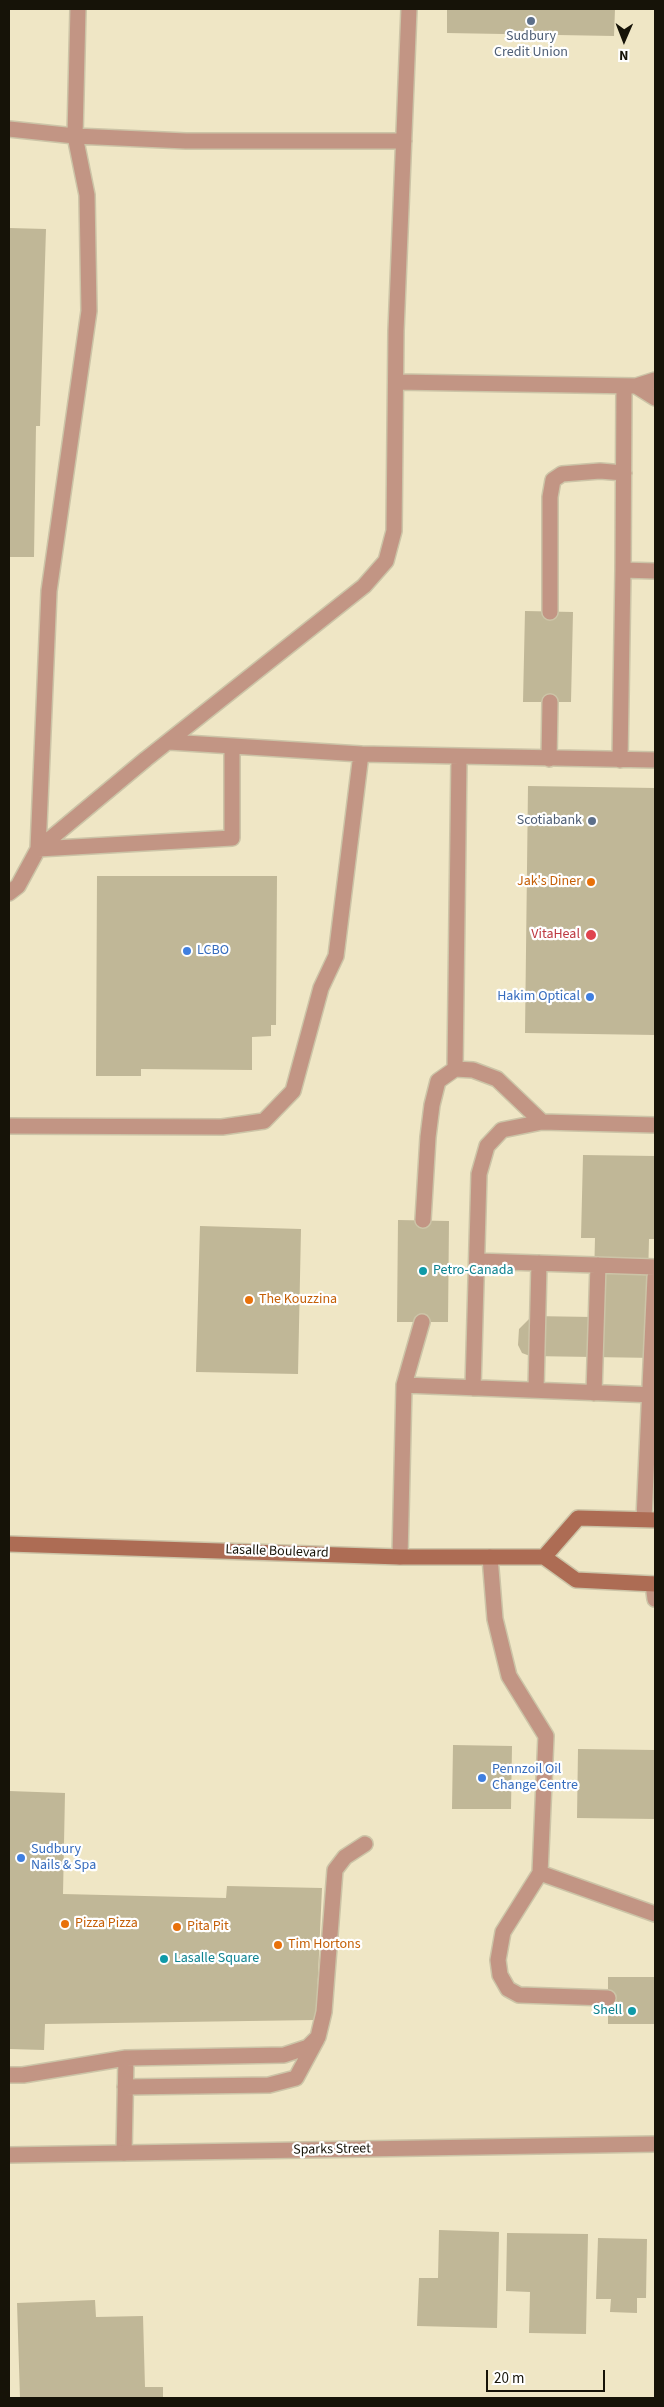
<!DOCTYPE html>
<html>
<head>
<meta charset="utf-8">
<style>
	body { margin:0 }
	#map { position:relative; width:664px; height:2407px; overflow:hidden; background:#efe6c5; font-family:"Source Sans 3",sans-serif }
	canvas { display:block }
	.frame { position:absolute; inset:0; border:10px solid #161308; pointer-events:none }
	.north { position:absolute; left:599px; top:15px; width:50px; height:50px; -webkit-text-stroke:4px #fff; paint-order:stroke; rotate:181deg; font-size:14px; font-weight:700; line-height:20px; text-align:center; color:#161308 }
	.north::after { content:''; display:block; margin:auto; width:18px; height:22px; background:#161308; clip-path:polygon(50% 0,100% 100%,50% 72%,0 100%) }
	.scale { position:absolute; left:486px; top:2370px; width:119px; height:22px; box-sizing:border-box; border:2px solid #161308; border-top:0; padding-left:6px; font-size:15px; line-height:18px; white-space:nowrap; color:#161308; -webkit-text-stroke:4px #fff; paint-order:stroke }
</style>
</head>
<body>
<div id="map">
<canvas width="664" height="2407"></canvas>
<div class="frame"></div>
<div class="north">N</div>
<div class="scale">20 m</div>
</div>
<script>
const ctx = document.querySelector('canvas').getContext('2d');
ctx.lineJoin = 'round';
function fillPath(path, color) { ctx.fillStyle = color; ctx.fill(path, 'evenodd'); }
const toPath = rows => new Path2D(rows.map(r => 'M' + r).join(''));
function strokePath(path, color, width, dash) { ctx.strokeStyle = color; ctx.lineWidth = width; ctx.lineCap = dash ? 'butt' : 'round'; ctx.setLineDash(dash || []); ctx.stroke(path); }
function drawText(font, color, halo, rows, align = 'center') {
  ctx.font = font + ' "Source Sans 3",sans-serif'; ctx.lineWidth = 4.5; ctx.setLineDash([]); ctx.textBaseline = 'middle'; ctx.strokeStyle = halo; ctx.fillStyle = color; for (const [text, x, y, turn = 0] of rows) {
    ctx.save(); ctx.translate(x, y); ctx.rotate((+turn || 0) * Math.PI / 180); ctx.textAlign = isNaN(turn) ? turn : align; if (halo) ctx.strokeText(text, 0, 0); ctx.fillText(text, 0, 0); ctx.restore();
  }
}
fillPath(toPath([
	[447,9,615,9,614,36,447,33],
	[9,228,46,229,40,426,36,426,34,557,9,557],
	[525,611,573,612,571,702,523,702],
	[528,786,655,788,655,1035,525,1033],
	[97,876,277,876,276,1025,271,1025,271,1036,252,1037,252,1070,141,1069,141,1076,96,1076],
	[583,1155,655,1156,655,1239,649,1239,647,1318,655,1358,530,1356,522,1353,518,1345,519,1329,532,1316,593,1317,595,1238,581,1238],
	[398,1220,449,1221,448,1322,397,1322],
	[200,1226,301,1229,298,1374,196,1372],
	[453,1745,512,1746,511,1809,452,1809],
	[578,1749,655,1750,655,1819,577,1818],
	[9,1791,65,1793,63,1894,226,1898,227,1886,322,1888,316,2020,45,2024,44,2050,9,2049],
	[608,1977,655,1977,655,2024,608,2024],
	[439,2230,499,2232,497,2328,417,2326,419,2278,438,2278],
	[507,2233,588,2234,586,2334,529,2333,530,2292,506,2291],
	[598,2238,647,2239,646,2298,637,2298,637,2313,610,2312,611,2299,596,2299],
	[95,2300,96,2317,143,2316,145,2387,163,2387,163,2398,20,2398,17,2303]
]), '#c0b797');
const lane = toPath([
	[78,9,75,136,87,195,89,311,49,591,38,849,232,838,232,746],
	[9,129,75,136,186,141,404,141],
	[397,382,636,386,655,380],
	[624,386,623,570,655,571],
	[636,386,655,398],
	[550,612,550,497,553,480,562,474,600,471,624,473],
	[169,742,361,754,655,760],
	[549,759,550,702],
	[620,760,623,570],
	[9,893,18,886,38,849,146,759,364,586,386,561,394,531,396,331,409,9],
	[455,1069,459,757],
	[9,1126,222,1127,264,1121,293,1091,321,988,336,956,361,754],
	[423,1220,428,1137,432,1105,438,1081,455,1069,473,1070,497,1079,542,1122],
	[477,1261,655,1267],
	[404,1385,422,1322],
	[473,1388,479,1174,487,1146,502,1130,542,1122,655,1125],
	[536,1390,539,1263],
	[594,1393,598,1265],
	[644,1519,655,1277],
	[400,1557,404,1385,655,1395],
	[490,1557,495,1619,509,1676,546,1736,540,1873,655,1914],
	[653,1584,655,1599],
	[540,1873,503,1932,498,1960,500,1975,508,1989,519,1995,608,1998],
	[9,2075,23,2075,126,2058,284,2055,308,2047,318,2037,324,2012,335,1870,345,1857,365,1844],
	[125,2087,269,2085,296,2078,317,2039],
	[124,2153,126,2058]
]);
const street = toPath([
	[9,2155,655,2144]
]);
const secondary = toPath([
	[9,1544,400,1557,544,1557,576,1580,655,1584],
	[544,1557,578,1518,655,1520]
]);
strokePath(lane, '#ccc4a7', 18);
strokePath(street, '#ccc4a7', 18);
strokePath(secondary, '#ccc4a7', 18);
strokePath(lane, '#c29584', 15);
strokePath(street, '#c29584', 15);
strokePath(secondary, '#ad6c54', 15);
for (const [x, y, r, color] of [
	[531,21,5,"#5c6f8a"],
	[592,821,5,"#5c6f8a"],
	[591,882,5,"#e8710a"],
	[591,935,6,"#e0444e"],
	[187,951,5,"#3f7fe0"],
	[590,997,5,"#3f7fe0"],
	[423,1271,5,"#0f9aa8"],
	[249,1300,5,"#e8710a"],
	[482,1778,5,"#3f7fe0"],
	[21,1858,5,"#3f7fe0"],
	[65,1924,5,"#e8710a"],
	[177,1927,5,"#e8710a"],
	[278,1945,5,"#e8710a"],
	[164,1959,5,"#0f9aa8"],
	[632,2011,5,"#0f9aa8"]
]) { const dot = new Path2D(); dot.arc(x, y, r, 0, 2 * Math.PI); ctx.fillStyle = color; ctx.fill(dot); strokePath(dot, '#fff', 2); }
drawText('14px', '#4e5e75', '#fff', [
	["Sudbury",531,37],
	["Credit Union",531,53],
	["Scotiabank",582,821,"right"]
]);
drawText('14px', '#c56008', '#fff', [
	["Jak's Diner",581,882,"right"],
	["The Kouzzina",259,1300],
	["Pizza Pizza",75,1924],
	["Pita Pit",187,1927],
	["Tim Hortons",288,1945]
], 'left');
drawText('14px', '#be3a42', '#fff', [
	["VitaHeal",580,935]
], 'right');
drawText('14px', '#366cbe', '#fff', [
	["LCBO",197,951],
	["Hakim Optical",580,997,"right"],
	["Pennzoil Oil",492,1770],
	["Change Centre",492,1786],
	["Sudbury",31,1850],
	["Nails & Spa",31,1866]
], 'left');
drawText('14px', '#0d838f', '#fff', [
	["Petro-Canada",433,1271],
	["Lasalle Square",174,1959],
	["Shell",622,2011,"right"]
], 'left');
drawText('14px', '#161308', '#fff', [
	["Lasalle Boulevard",277,1552,2],
	["Sparks Street",332,2150,-1]
]);
</script>
</body>
</html>
